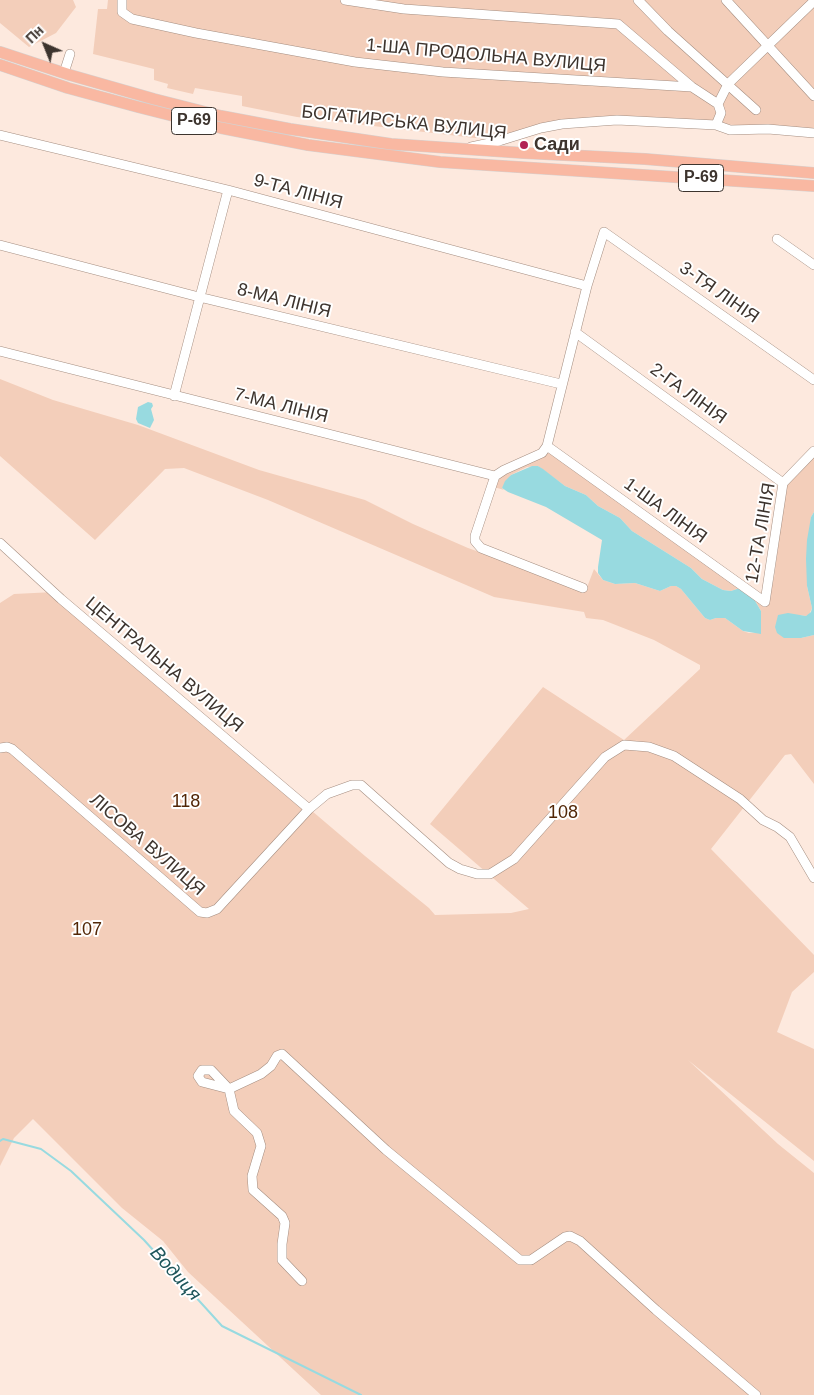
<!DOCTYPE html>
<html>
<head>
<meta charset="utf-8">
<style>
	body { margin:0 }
	#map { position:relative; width:814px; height:1395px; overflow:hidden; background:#fde9de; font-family:Arial,sans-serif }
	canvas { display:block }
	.north { position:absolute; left:20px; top:20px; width:50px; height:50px; -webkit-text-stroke:4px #fff; paint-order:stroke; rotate:316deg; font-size:14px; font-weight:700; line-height:20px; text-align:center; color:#3d342e }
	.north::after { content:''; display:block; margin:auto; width:18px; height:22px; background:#3d342e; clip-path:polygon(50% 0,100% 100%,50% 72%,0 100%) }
</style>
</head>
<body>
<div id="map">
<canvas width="814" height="1395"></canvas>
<div class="north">Пн</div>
</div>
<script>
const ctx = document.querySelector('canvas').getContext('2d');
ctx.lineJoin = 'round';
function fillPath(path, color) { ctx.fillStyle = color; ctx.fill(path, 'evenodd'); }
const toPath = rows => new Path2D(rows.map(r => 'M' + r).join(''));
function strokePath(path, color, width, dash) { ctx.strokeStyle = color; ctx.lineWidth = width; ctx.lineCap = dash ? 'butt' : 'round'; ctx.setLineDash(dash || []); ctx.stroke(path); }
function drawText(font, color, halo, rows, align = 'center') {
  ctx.font = font + ' Arial,sans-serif'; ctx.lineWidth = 4; ctx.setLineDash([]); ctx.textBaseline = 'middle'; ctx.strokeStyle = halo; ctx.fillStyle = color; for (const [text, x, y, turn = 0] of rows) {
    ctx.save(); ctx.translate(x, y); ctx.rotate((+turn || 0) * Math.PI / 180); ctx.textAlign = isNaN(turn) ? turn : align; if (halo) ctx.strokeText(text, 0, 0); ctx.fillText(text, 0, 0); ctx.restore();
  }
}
fillPath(toPath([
	[0,0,73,0,76,7,56,33,29,47,0,23],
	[108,0,814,0,814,130,609,117,498,137,475,138,297,117,242,106,242,96,195,88,193,94,167,88,168,84,154,80,154,69,93,54,98,9,107,9],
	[0,379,53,400,138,425,259,470,365,500,413,524,468,548,586,590,594,569,603,580,615,584,635,583,660,591,671,586,676,586,681,589,705,618,710,620,716,618,725,618,743,631,749,633,761,633,761,611,754,599,767,603,774,578,786,485,814,455,814,512,811,517,807,586,812,608,809,615,806,616,799,615,784,638,801,638,814,635,814,784,791,754,785,755,711,849,814,955,814,972,792,992,777,1032,814,1049,814,1161,688,1060,778,1144,814,1173,814,1395,321,1395,188,1272,163,1241,122,1208,33,1119,14,1138,0,1166,0,603,14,594,54,592,365,856,429,908,435,915,511,913,529,909,430,824,543,687,624,740,700,669,700,665,654,640,603,620,586,618,584,612,494,597,268,500,184,468,165,469,95,540,0,456],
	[549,453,554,454,740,588,731,591,723,590,702,579,691,568,632,531,620,518,598,506,586,495,565,486,538,466,527,467,511,475,502,488,504,490,494,487,498,479,512,468]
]), '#f3ceba');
fillPath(toPath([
	[148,402,152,403,153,406,151,409,154,420,150,428,138,423,136,419,138,407],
	[532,466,538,466,543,469,565,486,586,495,598,506,620,518,632,531,691,568,702,579,723,590,731,591,740,588,754,599,761,611,761,634,743,631,725,618,716,618,710,620,705,618,681,589,676,586,671,586,660,591,635,583,615,584,603,580,598,573,598,567,602,540,546,507,508,492,502,488,505,481,511,475],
	[814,512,814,635,801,638,784,638,777,633,775,627,778,615,788,613,806,616,811,612,812,608,807,586,806,559,807,540,811,517]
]), '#98dae0');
strokePath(toPath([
	[0,1141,3,1139,41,1149,71,1171,144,1240,222,1326,361,1395]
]), '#98dae0', 2);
const minor = toPath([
	[122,0,122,12,132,19,196,33,355,62,443,72,692,87],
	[345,0,404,9,618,24,692,87,718,104],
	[638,0,668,31,756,110],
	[726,0,814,96],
	[64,73,70,54],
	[716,125,721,113,718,104,728,84,814,1],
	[0,135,228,190,587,286],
	[471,147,499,141,541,128,562,124,617,120,716,125,730,130,768,129,814,133],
	[777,239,814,265],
	[0,245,199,297,561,384],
	[575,332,783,483],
	[0,351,495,476,504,470,542,453,547,446,587,286,604,232,814,380],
	[174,396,228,190],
	[547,446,765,602,783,483,814,451],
	[495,476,475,536,475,541,481,548,583,588],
	[0,543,61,599,309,809],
	[0,748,7,747,12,749,200,912,207,913,217,909,309,809,327,794,352,785,361,785,449,863,460,869,477,874,490,874,514,859,605,757,624,745,649,747,674,756,740,799,763,820,777,827,790,837,814,878],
	[302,1281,282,1260,282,1244,285,1223,282,1216,253,1190,252,1176,261,1146,257,1133,234,1111,229,1089,202,1082,198,1076,202,1070,211,1070,229,1089,261,1074,271,1066,277,1056,282,1054,386,1150,520,1260,531,1260,565,1237,570,1236,580,1241,656,1310,756,1395]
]);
const major = toPath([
	[0,52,70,75,154,99,221,116,290,129,391,144,524,153,645,159,814,173],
	[0,65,68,88,138,107,221,128,308,145,440,162,814,186]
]);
strokePath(minor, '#a58e81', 10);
strokePath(major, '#d4d2d1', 12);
strokePath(minor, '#fff', 9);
strokePath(major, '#f9b8a2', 11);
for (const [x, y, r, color] of [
	[524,145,5,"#b22255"]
]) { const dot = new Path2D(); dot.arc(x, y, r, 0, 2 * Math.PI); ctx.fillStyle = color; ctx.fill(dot); strokePath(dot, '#fff', 2); }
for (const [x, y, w] of [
	[194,121,45],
	[701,178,45]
]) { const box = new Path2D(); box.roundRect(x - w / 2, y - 13.5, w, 27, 4); ctx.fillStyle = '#fff'; ctx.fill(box); strokePath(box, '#3d342e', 1); }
drawText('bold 16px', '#3d342e', null, [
	["Р-69",194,121],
	["Р-69",701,178]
]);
drawText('18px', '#3d342e', '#fff', [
	["1-ША ПРОДОЛЬНА ВУЛИЦЯ",486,56,5],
	["БОГАТИРСЬКА ВУЛИЦЯ",404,123,6],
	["9-ТА ЛІНІЯ",298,192,15],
	["3-ТЯ ЛІНІЯ",719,293,35],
	["8-МА ЛІНІЯ",284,301,14],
	["2-ГА ЛІНІЯ",688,394,36],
	["7-МА ЛІНІЯ",281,406,14],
	["1-ША ЛІНІЯ",665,511,36],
	["12-ТА ЛІНІЯ",761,533,-80],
	["ЦЕНТРАЛЬНА ВУЛИЦЯ",164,665,40],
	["ЛІСОВА ВУЛИЦЯ",147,845,41]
]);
drawText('bold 18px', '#3d342e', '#fff', [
	["Сади",534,145]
], 'left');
drawText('18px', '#522606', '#fff', [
	["118",186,802],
	["108",563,813],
	["107",87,930]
]);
drawText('italic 19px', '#1e565b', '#fff', [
	["Водиця",175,1274,48]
]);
</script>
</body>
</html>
